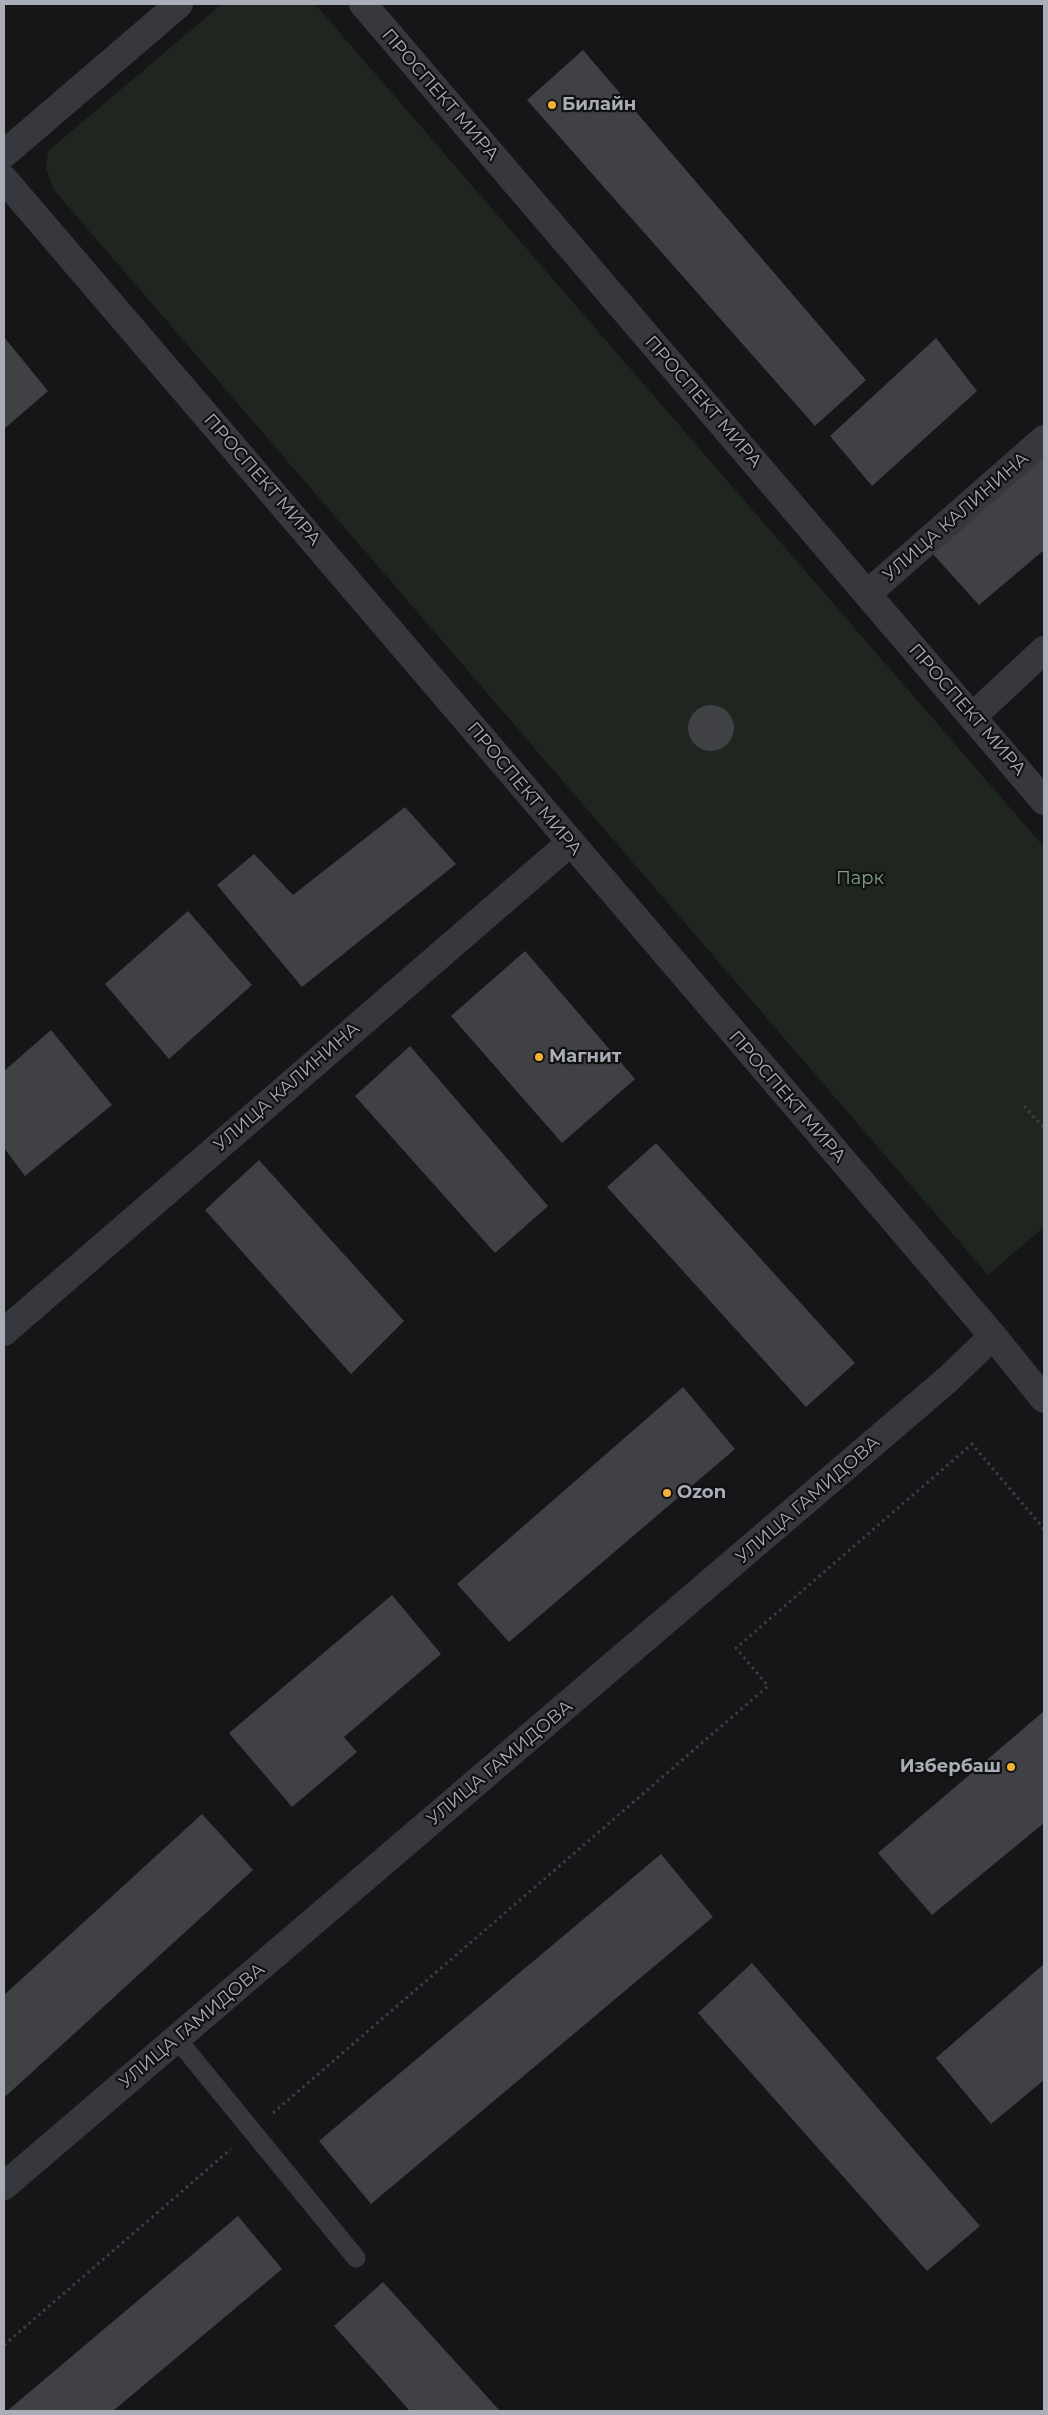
<!DOCTYPE html>
<html>
<head>
<meta charset="utf-8">
<style>
	body { margin:0 }
	#map { position:relative; width:1048px; height:2415px; overflow:hidden; background:#161618; font-family:Montserrat,sans-serif }
	canvas { display:block }
	.frame { position:absolute; inset:0; border:5px solid #a8adb8; pointer-events:none }
</style>
</head>
<body>
<div id="map">
<canvas width="1048" height="2415"></canvas>
<div class="frame"></div>
</div>
<script>
const ctx = document.querySelector('canvas').getContext('2d');
ctx.lineJoin = 'round';
function fillPath(path, color) { ctx.fillStyle = color; ctx.fill(path, 'evenodd'); }
const toPath = rows => new Path2D(rows.map(r => 'M' + r).join(''));
function strokePath(path, color, width, dash) { ctx.strokeStyle = color; ctx.lineWidth = width; ctx.lineCap = dash ? 'butt' : 'round'; ctx.setLineDash(dash || []); ctx.stroke(path); }
function drawText(font, color, halo, rows, align = 'center') {
  ctx.font = font + ' Montserrat,sans-serif'; ctx.lineWidth = 4.5; ctx.setLineDash([]); ctx.textBaseline = 'middle'; ctx.strokeStyle = halo; ctx.fillStyle = color; for (const [text, x, y, turn = 0] of rows) {
    ctx.save(); ctx.translate(x, y); ctx.rotate((+turn || 0) * Math.PI / 180); ctx.textAlign = isNaN(turn) ? turn : align; if (halo) ctx.strokeText(text, 0, 0); ctx.fillText(text, 0, 0); ctx.restore();
  }
}
fillPath(toPath([
	[222,4,315,4,1044,847,1044,1227,988,1275,54,190,46,168,48,151]
]), '#1e261f');
fillPath(toPath([
	[583,50,866,380,815,426,527,100],
	[4,337,48,391,4,429],
	[936,338,977,391,872,486,830,436],
	[1044,455,1044,550,979,605,932,553],
	'688 728a23 23 0 1 1 46 0a23 23 0 1 1-46 0Z',
	[405,807,456,864,302,987,217,885,254,854,293,895],
	[188,911,252,985,169,1059,105,984],
	[525,951,635,1079,562,1143,451,1016],
	[51,1030,112,1105,25,1176,4,1148,4,1071],
	[410,1046,548,1206,495,1253,355,1096],
	[656,1143,855,1363,806,1407,607,1187],
	[259,1160,404,1321,351,1374,205,1210],
	[683,1387,735,1449,509,1642,457,1584],
	[392,1595,441,1654,344,1737,357,1752,292,1807,229,1733],
	[1044,1711,1044,1823,932,1915,878,1853],
	[202,1814,253,1870,6,2096,4,2093,4,1995],
	[661,1854,713,1917,371,2204,319,2141],
	[752,1963,980,2226,927,2271,698,2013],
	[1044,1964,1044,2080,991,2124,936,2058],
	[238,2216,282,2269,113,2411,7,2411],
	[383,2282,500,2411,410,2411,334,2326]
]), '#404145');
strokePath(toPath([
	[1024,1106,1044,1128],
	[273,2113,768,1686,736,1648,972,1444,1044,1529],
	[4,2345,231,2149]
]), '#3d3f44', 3, [2.5, 4]);
strokePath(toPath([
	[177,2039,356,2258]
]), '#37383d', 19);
strokePath(toPath([
	[363,4,1044,801],
	[4,154,179,4],
	[4,179,993,1336,1044,1399],
	[867,594,1044,439],
	[972,717,1044,650],
	[4,1332,571,842],
	[4,2186,947,1380,993,1336]
]), '#37383d', 28);
for (const [x, y, r, color] of [
	[552,105,5,"#f2b134"],
	[539,1057,5,"#f2b134"],
	[667,1493,5,"#f2b134"],
	[1011,1767,5,"#f2b134"]
]) { const dot = new Path2D(); dot.arc(x, y, r, 0, 2 * Math.PI); ctx.fillStyle = color; ctx.fill(dot); strokePath(dot, '#111113', 2); }
drawText('18px', '#a8adb8', '#111113', [
	["ПРОСПЕКТ МИРА",440,95,49],
	["ПРОСПЕКТ МИРА",703,402,49],
	["ПРОСПЕКТ МИРА",262,480,49],
	["УЛИЦА КАЛИНИНА",956,517,-41],
	["ПРОСПЕКТ МИРА",967,710,49],
	["ПРОСПЕКТ МИРА",524,789,50],
	["УЛИЦА КАЛИНИНА",287,1087,-41],
	["ПРОСПЕКТ МИРА",787,1097,49],
	["УЛИЦА ГАМИДОВА",808,1500,-41],
	["УЛИЦА ГАМИДОВА",500,1763,-40],
	["УЛИЦА ГАМИДОВА",192,2026,-40]
]);
drawText('bold 18px', '#a8adb8', '#111113', [
	["Билайн",562,105],
	["Магнит",549,1057],
	["Ozon",677,1493],
	["Избербаш",1001,1767,"right"]
], 'left');
drawText('18px', '#7fa381', '#111113', [
	["Парк",860,879]
]);
</script>
</body>
</html>
